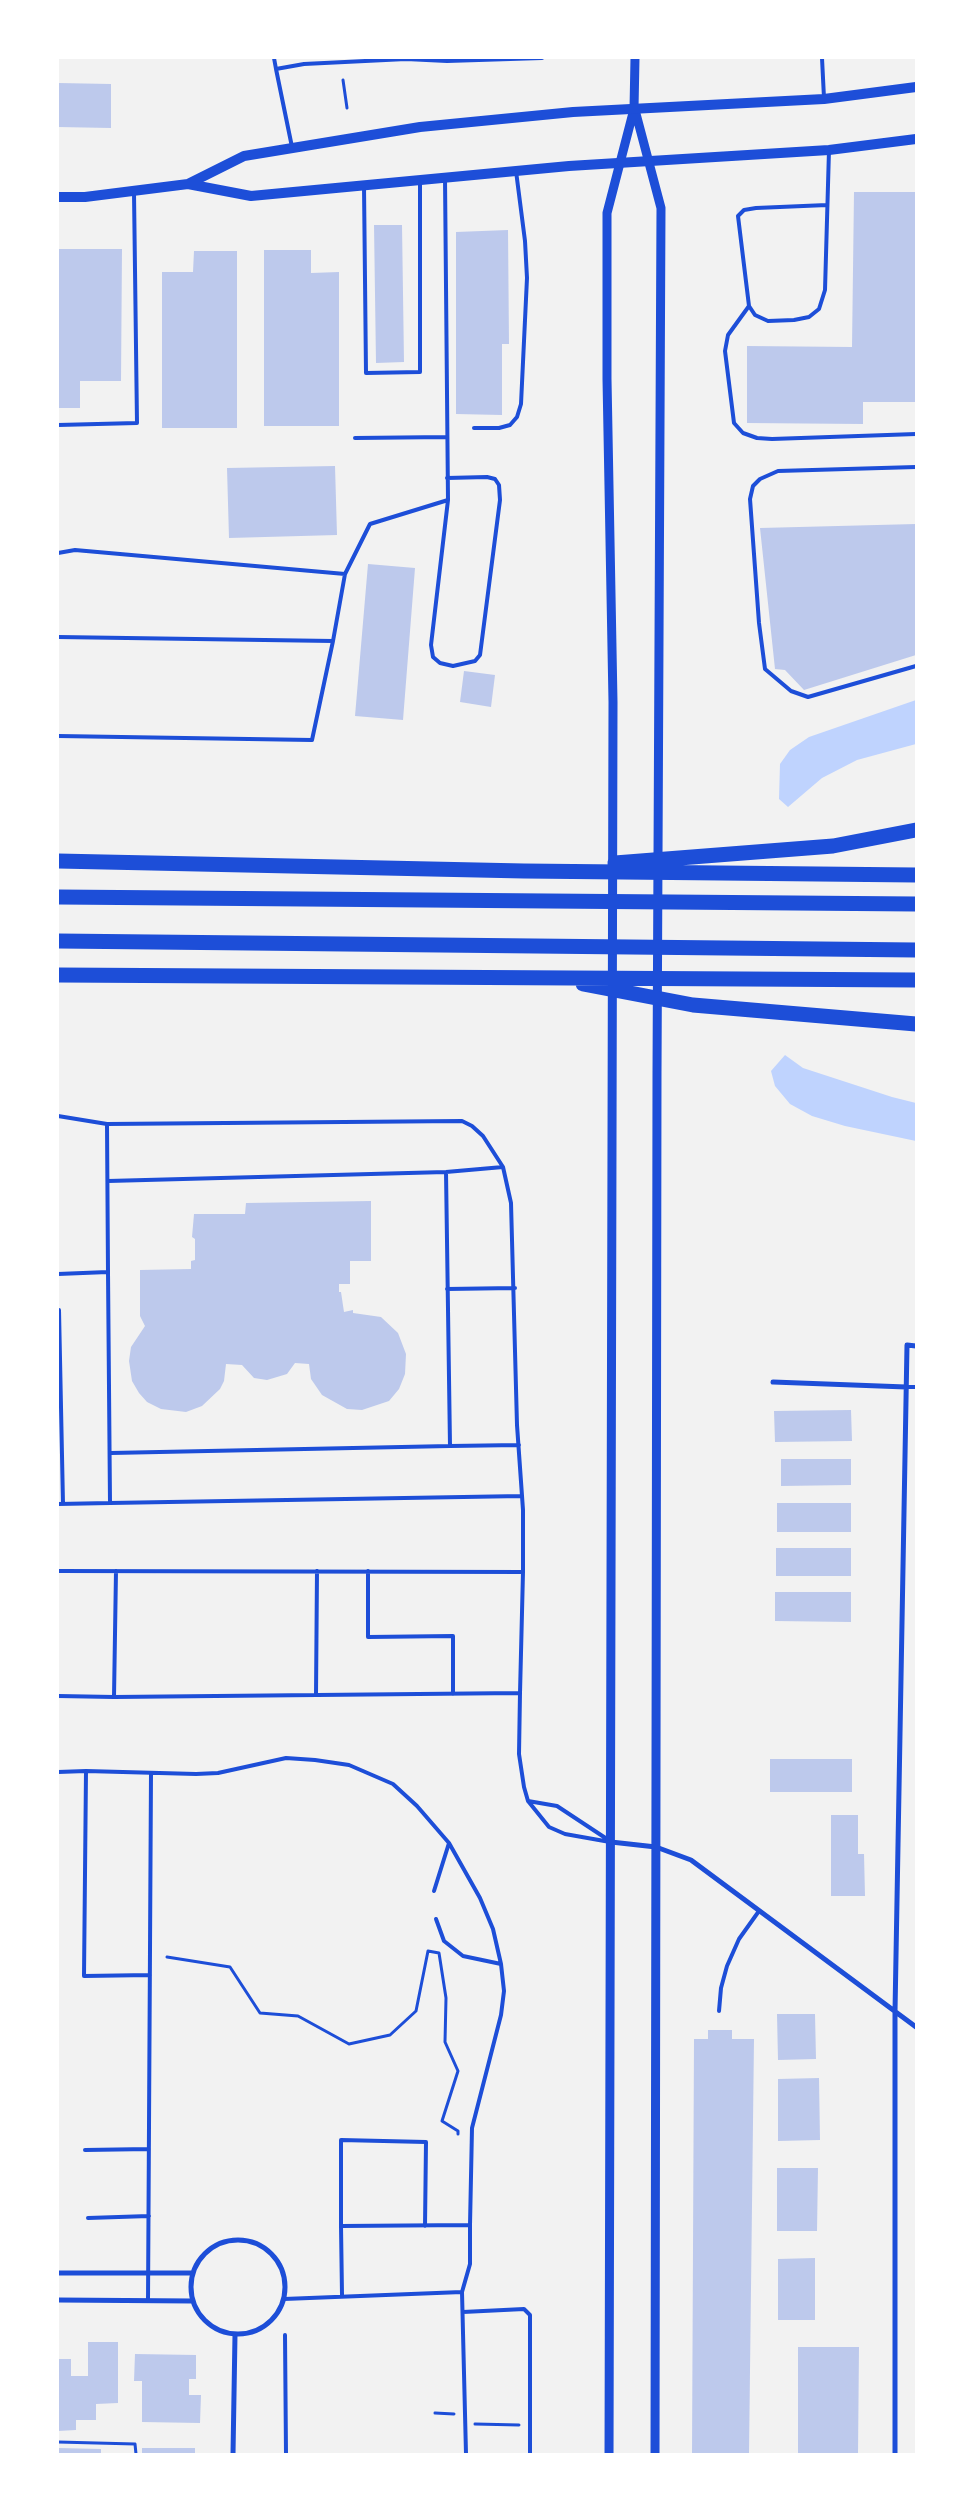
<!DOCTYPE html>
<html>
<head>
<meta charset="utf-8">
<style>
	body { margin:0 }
	#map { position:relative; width:974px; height:2512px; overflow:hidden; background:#f2f2f2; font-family:"Fira Sans",sans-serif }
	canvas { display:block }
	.frame { position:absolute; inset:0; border:59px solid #fff; pointer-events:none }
</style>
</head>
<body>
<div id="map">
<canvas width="974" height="2512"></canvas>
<div class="frame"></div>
</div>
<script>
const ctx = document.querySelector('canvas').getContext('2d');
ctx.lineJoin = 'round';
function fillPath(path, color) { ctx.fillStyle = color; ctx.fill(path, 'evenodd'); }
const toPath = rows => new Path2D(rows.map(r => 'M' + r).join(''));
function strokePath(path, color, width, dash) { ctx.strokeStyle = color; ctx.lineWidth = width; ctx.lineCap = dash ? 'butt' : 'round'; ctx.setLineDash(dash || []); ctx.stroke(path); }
fillPath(toPath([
	[916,700,916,744,857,760,822,778,788,807,779,799,780,764,790,750,809,737],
	[785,1055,803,1068,892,1097,916,1103,916,1141,845,1126,812,1116,790,1104,775,1086,771,1071]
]), '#bfd3fe');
fillPath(toPath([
	[58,83,111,84,111,128,58,127],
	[854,192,916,192,916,402,863,402,863,424,747,423,747,346,852,347],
	[374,225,402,225,404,362,376,363],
	[508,230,509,344,502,344,502,415,456,414,456,232],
	[58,249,122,249,121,381,80,381,80,408,58,408],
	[264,250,311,250,311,273,339,272,339,426,264,426],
	[194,251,237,251,237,428,162,428,162,272,193,272],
	[335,466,337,535,229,538,227,468],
	[916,524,916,655,804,690,785,670,775,669,760,528],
	[368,564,415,568,403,720,355,716],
	[464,671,495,675,491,707,460,702],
	[371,1201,371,1261,350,1261,350,1284,339,1284,339,1292,341,1292,344,1312,353,1310,353,1313,381,1317,398,1333,406,1354,405,1374,399,1389,389,1401,362,1410,347,1409,322,1395,311,1379,309,1364,295,1363,287,1374,267,1380,254,1378,242,1365,226,1364,224,1381,220,1389,202,1406,186,1412,161,1409,147,1402,139,1393,132,1381,129,1361,131,1347,145,1326,140,1316,140,1270,191,1269,191,1261,195,1260,195,1239,192,1237,194,1214,245,1214,246,1203],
	[851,1410,852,1441,775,1442,774,1411],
	[781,1459,851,1459,851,1485,781,1486],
	[777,1503,851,1503,851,1532,777,1532],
	[776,1548,851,1548,851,1576,776,1576],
	[775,1592,851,1592,851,1622,775,1621],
	[770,1759,852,1759,852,1792,770,1792],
	[831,1815,858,1815,858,1854,864,1854,865,1896,831,1896],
	[777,2014,815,2014,816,2059,778,2060],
	[708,2030,732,2030,732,2039,754,2039,749,2454,692,2454,694,2039,708,2039],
	[819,2078,820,2140,778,2141,778,2079],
	[777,2168,818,2168,817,2231,777,2231],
	[815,2258,815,2320,778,2320,778,2259],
	[88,2342,118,2342,118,2403,96,2404,96,2420,76,2420,76,2430,58,2431,58,2359,71,2359,71,2376,88,2376],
	[798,2347,859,2347,858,2454,798,2454],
	[135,2354,196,2355,196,2379,189,2379,189,2395,201,2395,200,2423,142,2422,142,2381,134,2381],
	[58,2448,101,2449,101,2454,58,2454],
	[142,2448,195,2448,195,2454,142,2454]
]), '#bdc9ec');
strokePath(toPath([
	[343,80,347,108],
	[167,1957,230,1967,260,2013,298,2016,349,2044,390,2035,416,2011,428,1951,439,1953,446,1998,445,2042,458,2071,442,2121,458,2131,458,2134],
	[435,2413,454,2414],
	[475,2424,519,2425],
	[58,2442,135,2444,136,2454]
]), '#1d4ed8', 3);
strokePath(toPath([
	[274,58,276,69],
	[447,58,447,61,542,58],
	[822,58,824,98],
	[292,147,276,69,304,64,406,59,447,61],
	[364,186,366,373,420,372,420,181],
	[827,205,756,208,744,210,738,216,749,306,755,315,768,321,794,320,809,317,819,309,825,290,829,150],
	[749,306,728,335,725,351,734,423,743,433,757,438,772,439,916,434],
	[58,425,137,423,134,193],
	[474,428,499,428,510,425,517,417,521,404,527,278,525,241,516,171],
	[355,438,447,437],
	[916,467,778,471,760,479,753,486,750,499,759,623,765,669,791,691,808,697,916,666],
	[447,478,487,477,495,479,499,485,500,500,480,655,475,661,453,666,440,663,433,657,431,645,448,500],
	[58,553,75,550,345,574],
	[58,637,333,641,345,574,370,524,448,500,445,178],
	[58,736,312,740,333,641],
	[58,1116,107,1124,462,1121,472,1126,483,1136,503,1167,511,1203,517,1425,523,1510,523,1572],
	[446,1172,450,1446,519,1445],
	[108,1181,446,1172,503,1167],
	[58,1274,108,1272,107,1124],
	[447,1289,515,1288],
	[58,1310,59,1310,63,1504],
	[906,1387,916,1387],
	[111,1453,450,1446],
	[110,1503,522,1496],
	[58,1504,110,1503,108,1272],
	[58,1571,523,1572,520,1693],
	[368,1571,368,1637,453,1636,453,1694],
	[316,1695,317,1571],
	[58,1696,114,1697,520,1693,519,1754,524,1787,528,1801,549,1827,565,1834,610,1842],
	[114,1697,116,1571],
	[86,1771,84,1976,150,1975],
	[58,1772,86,1771,196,1774,218,1773,286,1758,315,1760,349,1765,393,1784,417,1806,449,1843,480,1898,493,1929,501,1964,504,1991,501,2015,472,2128,470,2225],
	[528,1801,557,1806,610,1841],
	[434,1891,449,1843],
	[436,1919,444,1941,463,1956,501,1964],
	[719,2011,721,1988,727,1966,739,1939,759,1911],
	[85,2150,149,2149],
	[88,2218,149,2216],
	[341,2226,341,2140,426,2142,425,2226],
	[342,2295,341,2226,470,2225,470,2264,462,2292,466,2454],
	[284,2299,462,2292],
	[148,2301,151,1773],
	[463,2312,524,2309,530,2315,530,2454],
	[285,2335,286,2454]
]), '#1d4ed8', 4);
strokePath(toPath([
	[773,1382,906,1387],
	[611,1842,656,1847,691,1860,916,2027],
	'191 2287a47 47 0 1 1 94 0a47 47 0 1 1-94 0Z',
	[58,2273,192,2273],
	[58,2300,192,2301],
	[233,2454,235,2335],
	[895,2454,895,2011,907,1345,916,1346]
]), '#1d4ed8', 5);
strokePath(toPath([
	[635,110,661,208,657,1071,655,2454],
	[609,2454,613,702,607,379,607,213,634,109,635,58]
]), '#1d4ed8', 9);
strokePath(toPath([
	[188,184,244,156,420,127,573,112,824,99,916,87],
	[58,197,85,197,188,184,251,196,569,166,829,150,916,139]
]), '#1d4ed8', 10);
strokePath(toPath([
	[58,861,524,871,916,875],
	[615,863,833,846,916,830],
	[58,897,916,904],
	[58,941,916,950],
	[58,975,916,980],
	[583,984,693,1005,916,1024]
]), '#1d4ed8', 15);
</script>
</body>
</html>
